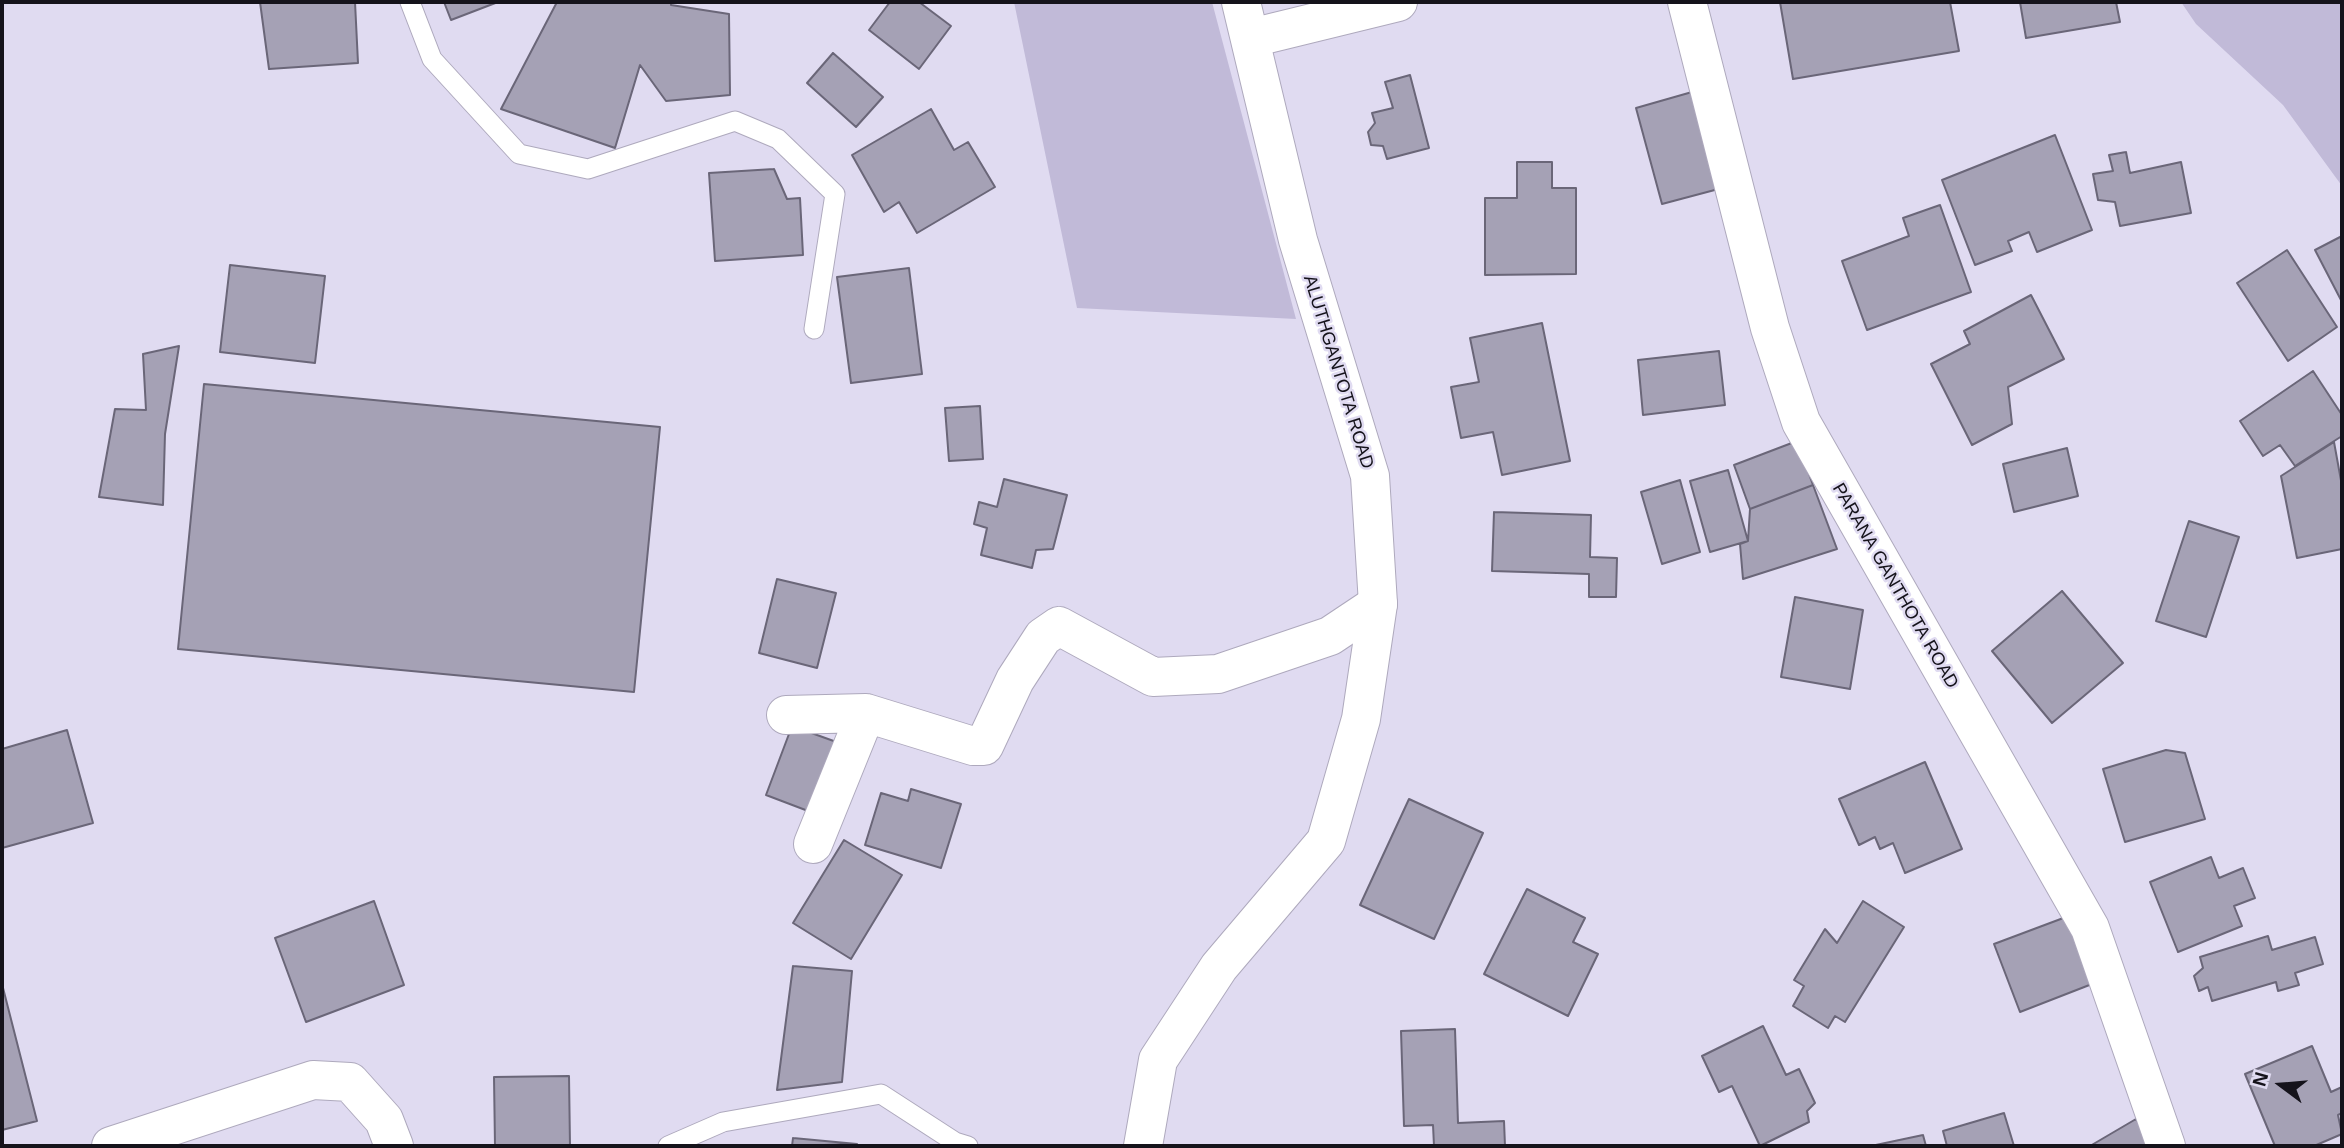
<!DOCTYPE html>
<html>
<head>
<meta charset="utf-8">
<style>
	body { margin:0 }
	#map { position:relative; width:2344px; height:1148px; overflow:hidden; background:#e0dbf1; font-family:Arial,sans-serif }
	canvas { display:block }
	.frame { position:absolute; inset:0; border:4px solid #15131b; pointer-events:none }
	.north { position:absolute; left:2246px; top:1050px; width:70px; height:70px; -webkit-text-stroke:5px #e0dbf1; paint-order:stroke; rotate:286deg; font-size:19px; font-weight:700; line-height:28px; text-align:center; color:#15131b }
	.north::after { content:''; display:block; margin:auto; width:24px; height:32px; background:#15131b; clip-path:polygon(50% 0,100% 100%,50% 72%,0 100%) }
</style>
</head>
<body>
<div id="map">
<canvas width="2344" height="1148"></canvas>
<div class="frame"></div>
<div class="north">N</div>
</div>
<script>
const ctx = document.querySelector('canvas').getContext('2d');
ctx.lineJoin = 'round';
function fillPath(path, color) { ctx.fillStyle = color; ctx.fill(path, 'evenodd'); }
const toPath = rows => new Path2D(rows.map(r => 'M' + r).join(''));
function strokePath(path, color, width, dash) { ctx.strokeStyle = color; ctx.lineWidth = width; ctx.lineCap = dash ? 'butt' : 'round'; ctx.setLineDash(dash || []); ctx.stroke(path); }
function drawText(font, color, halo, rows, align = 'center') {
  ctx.font = font + ' Arial,sans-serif'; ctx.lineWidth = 5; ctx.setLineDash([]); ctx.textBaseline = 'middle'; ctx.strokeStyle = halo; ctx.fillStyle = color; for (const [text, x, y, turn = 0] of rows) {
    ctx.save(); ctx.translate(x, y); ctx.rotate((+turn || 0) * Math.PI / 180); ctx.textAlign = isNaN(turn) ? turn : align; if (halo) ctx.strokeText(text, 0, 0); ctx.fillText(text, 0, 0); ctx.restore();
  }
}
fillPath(toPath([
	[1014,2,1212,2,1296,319,1077,308],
	[2181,2,2342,2,2342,186,2283,105,2196,24]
]), '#c1bad8');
const building = toPath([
	[260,2,355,2,358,63,269,69,260,2],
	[444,2,498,2,451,20,444,2],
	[557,2,671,2,671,5,729,14,730,95,666,101,640,65,615,148,501,109,557,2],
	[890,2,919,2,951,26,919,69,869,30,890,2],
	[1780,2,1950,2,1959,51,1793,79,1780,2],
	[2020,2,2116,2,2120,22,2026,38,2020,2],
	[833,53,883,97,856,127,807,83,833,53],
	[1410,75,1429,148,1387,159,1383,146,1371,145,1368,132,1375,123,1372,113,1393,108,1385,82,1410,75],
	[1699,90,1726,187,1662,204,1636,108,1699,90],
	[931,109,954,150,968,142,995,187,917,233,899,202,884,212,852,155,931,109],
	[2055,135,2092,230,2037,252,2029,232,2008,241,2012,251,1975,265,1942,180,2055,135],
	[2126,152,2130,173,2181,162,2191,213,2120,226,2115,202,2098,200,2093,174,2113,171,2109,155,2126,152],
	[1517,162,1552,162,1552,188,1576,188,1576,274,1485,275,1485,198,1517,198,1517,162],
	[774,169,787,199,800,198,803,255,715,261,709,173,774,169],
	[1940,205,1971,292,1867,330,1842,261,1909,236,1903,218,1940,205],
	[2342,236,2342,302,2315,250,2342,236],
	[2287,250,2337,327,2288,361,2237,283,2287,250],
	[230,265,325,276,315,363,220,352,230,265],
	[909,268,922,374,851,383,837,277,909,268],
	[2031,295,2064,359,2008,387,2012,424,1972,445,1931,364,1970,344,1964,331,2031,295],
	[1542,323,1570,461,1502,475,1493,432,1461,438,1451,387,1479,382,1470,338,1542,323],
	[179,346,165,434,163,505,99,497,115,409,146,410,143,354,179,346],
	[1719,351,1725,405,1643,415,1638,360,1719,351],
	[2313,371,2342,415,2342,436,2295,466,2280,445,2263,456,2240,421,2313,371],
	[204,384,660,427,634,692,178,649,204,384],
	[980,406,983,459,949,461,945,408,980,406],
	[1797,441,1813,485,1750,509,1734,465,1797,441],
	[2334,442,2342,486,2342,549,2297,558,2281,476,2334,442],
	[2067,448,2078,496,2014,512,2003,464,2067,448],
	[1728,470,1748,541,1710,552,1690,481,1728,470],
	[1004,479,1067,495,1053,549,1036,550,1032,568,981,555,987,528,974,524,979,502,997,507,1004,479],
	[1680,480,1700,552,1662,564,1641,492,1680,480],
	[1813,485,1837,549,1743,579,1740,544,1748,541,1750,509,1813,485],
	[1494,512,1591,515,1590,557,1617,558,1616,597,1589,597,1589,574,1492,571,1494,512],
	[2189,521,2239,537,2206,637,2156,621,2189,521],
	[777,579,836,593,817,668,759,653,777,579],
	[2062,591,2123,663,2052,723,1992,651,2062,591],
	[1795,597,1863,610,1850,689,1781,677,1795,597],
	[792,726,842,744,816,814,766,795,792,726],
	[67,730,93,823,2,848,2,749,67,730],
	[2166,750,2185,753,2205,819,2125,842,2103,769,2166,750],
	[1925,762,1962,849,1905,873,1893,843,1880,849,1875,837,1859,845,1839,799,1925,762],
	[911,789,961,804,941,868,865,845,881,793,908,801,911,789],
	[1409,799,1483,833,1434,939,1360,905,1409,799],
	[844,840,902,875,851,959,793,923,844,840],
	[2211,857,2219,878,2243,868,2255,898,2234,906,2242,926,2178,952,2150,882,2211,857],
	[1527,889,1585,918,1573,942,1598,954,1568,1016,1484,974,1527,889],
	[374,901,404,985,306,1022,275,938,374,901],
	[1863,901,1904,927,1845,1022,1835,1016,1828,1028,1793,1006,1804,986,1794,980,1825,929,1837,943,1863,901],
	[2066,917,2092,984,2020,1012,1994,944,2066,917],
	[2268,936,2272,950,2315,937,2323,964,2295,973,2299,985,2278,991,2276,982,2212,1001,2208,987,2199,991,2194,976,2203,968,2200,957,2268,936],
	[793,966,852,971,842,1082,777,1090,793,966],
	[2,984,37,1121,2,1130,2,984],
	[1763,1026,1786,1075,1799,1069,1815,1103,1807,1111,1809,1122,1760,1146,1732,1086,1719,1092,1702,1056,1763,1026],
	[1455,1029,1458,1123,1504,1121,1505,1146,1434,1146,1433,1125,1404,1126,1401,1031,1455,1029],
	[2312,1046,2331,1092,2342,1087,2342,1113,2338,1115,2342,1134,2314,1146,2275,1146,2245,1074,2312,1046],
	[569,1076,570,1146,495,1146,494,1077,569,1076],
	[2004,1113,2014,1146,1947,1146,1943,1131,2004,1113],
	[2136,1119,2153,1146,2090,1146,2136,1119],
	[1923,1135,1926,1146,1871,1146,1923,1135],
	[793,1138,857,1144,792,1146,793,1138]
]);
fillPath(building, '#a5a1b5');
strokePath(building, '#6a6678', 2);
const lane = toPath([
	[410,2,432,59,519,154,588,169,735,121,778,139,835,194,814,329],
	[668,1146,723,1122,881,1094,955,1142,968,1146]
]);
const street = toPath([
	[1251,38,1398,2],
	[786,715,866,713,973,746,984,746,1015,680,1043,637,1059,626,1153,677,1218,674,1330,636,1378,604],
	[813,844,866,713],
	[111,1146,313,1080,350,1082,384,1120,394,1146]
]);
const secondary = toPath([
	[1687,2,1770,328,1801,422,2090,928,2166,1146],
	[1143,1146,1158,1060,1219,967,1326,841,1361,719,1378,604,1370,476,1298,240,1241,2]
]);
strokePath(lane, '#aea9bd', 21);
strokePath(street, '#aea9bd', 40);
strokePath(secondary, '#aea9bd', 40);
strokePath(lane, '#fff', 19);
strokePath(street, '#fff', 38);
strokePath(secondary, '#fff', 38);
drawText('18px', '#15131b', '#e0dbf1', [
	["ALUTHGANTOTA ROAD",1338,372,73],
	["PARANA GANTHOTA ROAD",1895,586,60]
]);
</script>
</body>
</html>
